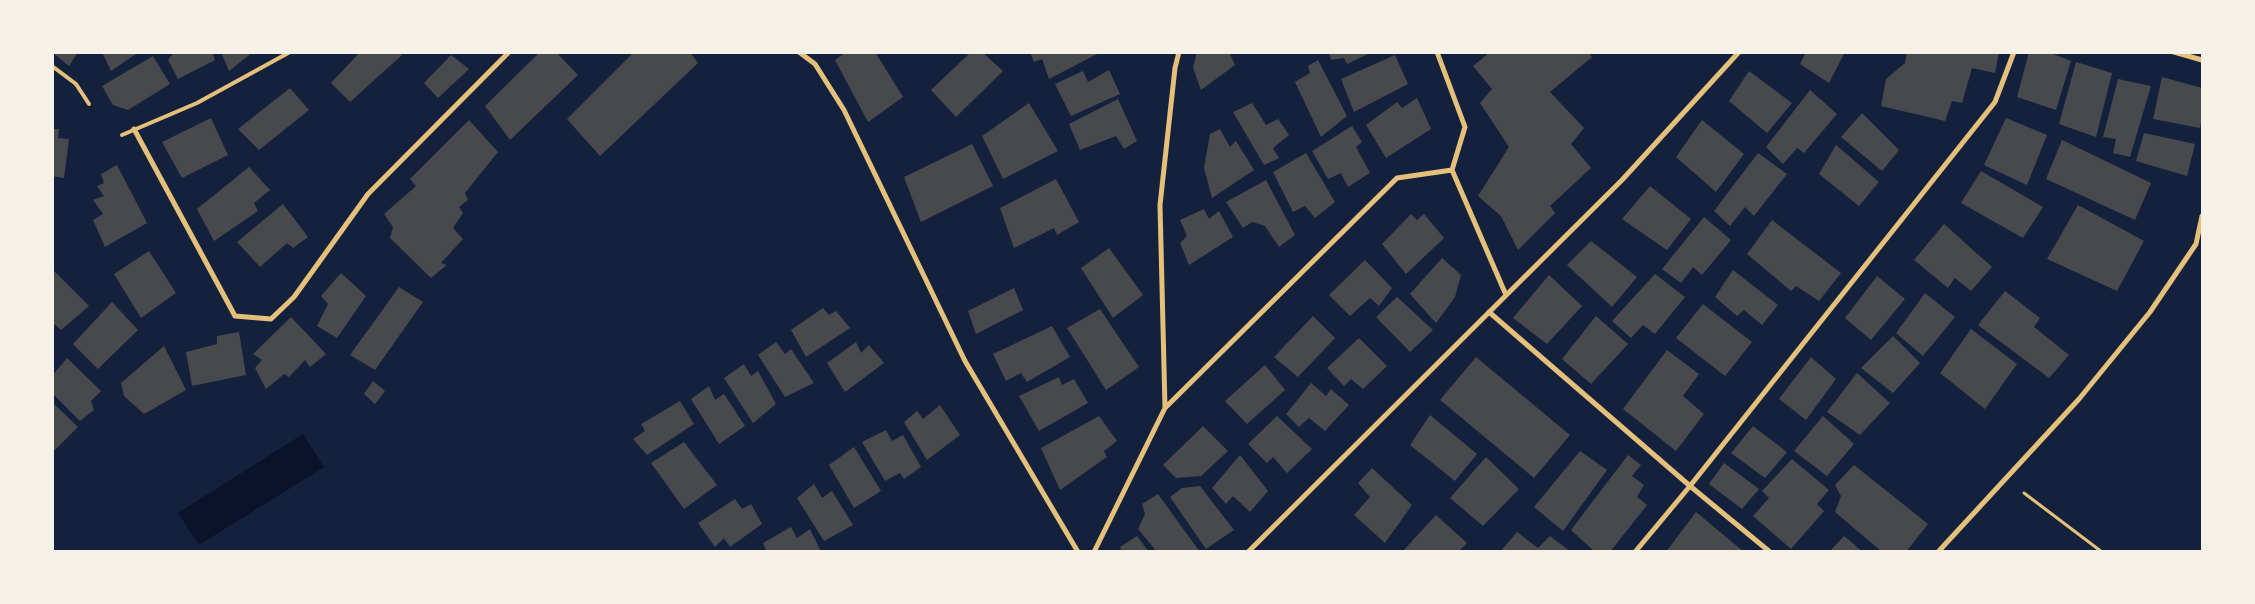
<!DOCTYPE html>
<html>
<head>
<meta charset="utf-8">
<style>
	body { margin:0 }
	#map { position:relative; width:2255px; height:604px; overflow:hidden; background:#14213d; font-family:"Titillium Web",sans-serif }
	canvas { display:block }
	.frame { position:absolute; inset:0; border:54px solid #f6f1e7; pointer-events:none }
</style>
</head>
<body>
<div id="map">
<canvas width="2255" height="604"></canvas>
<div class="frame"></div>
</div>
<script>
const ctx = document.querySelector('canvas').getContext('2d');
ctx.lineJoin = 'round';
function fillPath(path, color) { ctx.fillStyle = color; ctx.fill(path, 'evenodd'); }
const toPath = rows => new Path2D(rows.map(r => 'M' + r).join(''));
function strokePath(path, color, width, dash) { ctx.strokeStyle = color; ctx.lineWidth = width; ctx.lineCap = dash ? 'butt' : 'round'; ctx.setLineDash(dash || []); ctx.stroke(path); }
fillPath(toPath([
	[303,434,324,467,199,545,178,513]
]), '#0b132b');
fillPath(toPath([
	[52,52,78,52,69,66],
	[102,52,139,52,111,71],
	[174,52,212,52,215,60,178,79,168,60],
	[221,52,253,52,229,71],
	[360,52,399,52,402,55,350,102,331,83],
	[540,52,556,52,578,75,510,140,485,106],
	[634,52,690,52,698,63,600,156,567,119],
	[846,52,875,52,903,97,868,122,835,60],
	[971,52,982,52,1003,71,956,117,931,90],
	[1030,52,1101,52,1049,79,1042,59,1034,62],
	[1197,52,1229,52,1235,65,1201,90,1193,68],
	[1329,52,1372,52,1347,64,1344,58,1331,60],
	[1490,52,1588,52,1592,57,1550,92,1584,128,1571,144,1591,168,1550,206,1555,213,1518,250,1501,216,1478,196,1509,147,1480,103,1492,89,1473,66],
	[1806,52,1845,52,1829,83,1800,64],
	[1907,52,1999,52,1995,73,1972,68,1962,103,1952,101,1945,121,1881,106,1886,79,1905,63],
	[2029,52,2048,52,2071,61,2056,110,2017,97],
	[451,55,469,69,438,98,424,83],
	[1395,55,1408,84,1354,112,1341,79],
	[153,56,170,84,128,110,113,105,102,86],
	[1318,60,1347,116,1321,137,1295,82,1310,73,1308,66],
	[2076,62,2112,73,2096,137,2059,124],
	[1109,70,1120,94,1071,116,1055,84,1083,71,1088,82],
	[1749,71,1792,103,1767,133,1729,101],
	[2162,77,2202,88,2202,117,2200,128,2153,119],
	[2118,79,2151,86,2130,157,2113,153,2116,139,2103,137],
	[290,88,309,110,259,150,238,129],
	[1810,90,1837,114,1804,153,1797,148,1783,164,1766,147],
	[1417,98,1431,129,1386,158,1366,125,1397,102,1402,108],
	[1118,99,1137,141,1124,149,1116,136,1080,150,1069,124],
	[1029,103,1058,151,1003,179,982,136],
	[1252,103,1266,125,1278,119,1289,135,1273,148,1279,158,1264,165,1233,112],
	[1862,113,1899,150,1882,171,1841,137],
	[211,118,228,155,182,178,162,142],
	[2006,118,2047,135,2027,185,1984,165],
	[469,120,498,152,465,193,468,200,459,207,463,213,453,228,463,239,441,263,447,265,431,278,390,238,393,227,384,214,416,186,410,179],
	[1702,120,1744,154,1716,192,1676,157],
	[1352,126,1362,142,1356,147,1370,173,1348,187,1341,173,1328,179,1312,151],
	[52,129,59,129,58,138,69,139,64,178,52,176],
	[1220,129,1230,147,1236,141,1254,170,1212,198,1204,168,1210,134],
	[2144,133,2195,144,2187,176,2136,161],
	[2062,140,2151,183,2135,220,2046,179],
	[972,144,993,186,921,222,904,177],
	[1836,145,1879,182,1859,206,1819,174],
	[1306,153,1335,202,1315,218,1305,206,1293,212,1273,172],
	[1758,153,1787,174,1754,216,1745,207,1730,226,1714,211],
	[117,165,147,223,105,247,93,220,103,214,93,200,104,196,97,186,104,183,101,174],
	[249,167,270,190,254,203,258,211,214,241,197,209],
	[1981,171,2043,207,2023,238,1961,203],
	[1056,179,1079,222,1057,235,1054,228,1014,248,1000,208],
	[1266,180,1295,235,1279,247,1265,226,1252,222,1243,228,1226,202],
	[1650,186,1691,219,1667,250,1622,219],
	[283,204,308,237,293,248,287,243,260,267,237,242],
	[2078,205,2144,241,2117,291,2047,259],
	[1204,209,1209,219,1219,211,1233,237,1189,265,1180,243,1187,236,1180,220],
	[1411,214,1417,220,1424,214,1444,238,1406,274,1382,244],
	[1704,217,1731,240,1702,275,1693,267,1681,283,1662,269],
	[1772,220,1841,273,1819,301,1796,286,1791,291,1747,254],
	[1944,224,1992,267,1971,291,1955,278,1948,288,1914,260],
	[1591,241,1637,277,1612,307,1567,265],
	[1109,248,1143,295,1113,318,1081,268],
	[149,251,176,293,141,318,114,274],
	[1442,258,1461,275,1455,297,1436,323,1410,294],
	[1365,260,1392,288,1379,306,1370,298,1350,316,1329,295],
	[52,269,89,306,61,330,52,322],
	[1733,270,1778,305,1762,325,1744,310,1737,316,1715,297],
	[341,273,366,296,337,338,317,326,328,304,321,296],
	[1655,274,1685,297,1655,334,1643,325,1631,338,1612,321],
	[1549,275,1582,306,1547,344,1513,318],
	[1877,276,1905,299,1871,340,1845,318],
	[399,287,423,302,375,370,350,355],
	[1014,288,1023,310,976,334,968,311],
	[2005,291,2040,318,2034,327,2069,355,2049,378,1978,325],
	[1925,293,1955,317,1923,356,1896,333],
	[1397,297,1433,330,1410,352,1376,317],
	[112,302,138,330,98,369,73,344],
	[1703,304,1752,342,1725,376,1676,338],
	[823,308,829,315,836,311,850,328,806,357,791,330],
	[1100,309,1139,367,1106,390,1067,328],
	[1313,316,1335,338,1298,377,1274,357],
	[1596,316,1628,344,1591,384,1562,359],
	[291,317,326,354,310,367,305,360,289,377,284,374,266,389,255,368,262,360,253,354],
	[1052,326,1070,357,1027,382,1021,373,1006,381,993,354],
	[1971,329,2017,364,1985,409,1940,373],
	[239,332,246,375,192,386,186,352,217,344,217,336],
	[1893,336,1920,363,1893,393,1861,368],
	[1359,338,1387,366,1363,389,1351,379,1344,386,1327,368],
	[776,342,785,354,791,349,814,383,785,397,758,355],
	[856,342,861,353,869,345,884,363,845,392,827,363],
	[164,346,186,390,144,414,124,396,121,383],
	[1667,350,1699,374,1683,396,1704,414,1676,451,1623,409],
	[1476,357,1570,435,1534,478,1440,400],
	[1811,357,1836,379,1806,420,1779,399],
	[67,358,101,391,91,401,94,410,80,421,52,393,52,376],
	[744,364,751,376,758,371,776,404,753,423,724,378],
	[1265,365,1285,390,1247,424,1225,401],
	[1857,373,1890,403,1860,435,1827,412],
	[1059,377,1062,385,1074,379,1088,403,1039,431,1019,396],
	[373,381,385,391,375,404,364,394],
	[1311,383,1326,396,1331,389,1349,405,1325,431,1309,418,1299,427,1286,414],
	[709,386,715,400,724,394,745,426,719,444,691,399],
	[680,401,694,424,647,455,633,439,645,431,641,424],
	[52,402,78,427,52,453],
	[940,405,960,435,927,460,904,422,917,411,923,419],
	[1430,415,1477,454,1455,481,1410,445],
	[1099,416,1117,441,1104,451,1107,457,1060,490,1041,448],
	[1277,416,1312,449,1287,473,1273,457,1267,463,1248,444],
	[1823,416,1854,444,1827,476,1794,451],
	[1203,426,1228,451,1201,476,1176,478,1163,465],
	[1753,426,1787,452,1765,478,1731,453],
	[886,430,892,441,903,435,921,467,904,479,900,473,885,481,862,442],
	[684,442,717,485,684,509,651,463],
	[854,447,881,491,854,508,829,465],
	[1580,451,1607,470,1563,531,1534,507],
	[1240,455,1268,491,1250,512,1233,496,1226,504,1212,488],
	[1628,455,1641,465,1632,476,1644,485,1637,497,1647,505,1610,552,1595,552,1571,530],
	[1486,457,1519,489,1483,526,1450,498],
	[1792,459,1829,490,1817,504,1824,511,1791,549,1753,516,1769,498,1762,491],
	[1724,463,1759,489,1742,509,1709,484],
	[1854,465,1928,524,1906,552,1882,552,1835,512,1841,496,1835,485],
	[1372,468,1412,505,1385,543,1354,515,1370,497,1358,483],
	[814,484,822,498,832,491,853,525,824,541,797,498],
	[1200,486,1234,530,1206,549,1170,497,1182,488],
	[1158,494,1200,552,1157,552,1138,529,1145,514,1142,504],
	[735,499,742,509,751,504,762,524,730,547,724,538,715,547,698,523],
	[1696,512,1744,552,1666,552],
	[1436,515,1467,543,1458,552,1402,552],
	[791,527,797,538,810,529,821,552,767,552,763,543],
	[1517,532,1538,548,1550,536,1571,552,1500,552],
	[1137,536,1149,552,1122,552,1120,547],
	[1844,536,1863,552,1829,552]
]), '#48494c');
strokePath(toPath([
	[2024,493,2102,552]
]), '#e5c07b', 3);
strokePath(toPath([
	[52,66,76,84,89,104],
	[122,135,197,103,290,52]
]), '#e5c07b', 4);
strokePath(toPath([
	[799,52,815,64,844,110,965,361,1078,552],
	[1437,52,1465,127,1452,170,1506,295],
	[2174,52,2202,60],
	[134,129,235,316,271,319,294,297,368,194,509,52],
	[1489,312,1690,486,1770,552],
	[1165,408,1160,205,1175,68,1179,52],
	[1094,552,1165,408,1397,178,1452,170],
	[1248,552,1622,180,1739,52],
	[1635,552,1690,486,1995,102,2014,52],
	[1938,552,2079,399,2150,312,2196,244,2202,216]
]), '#e5c07b', 5);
</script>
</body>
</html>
